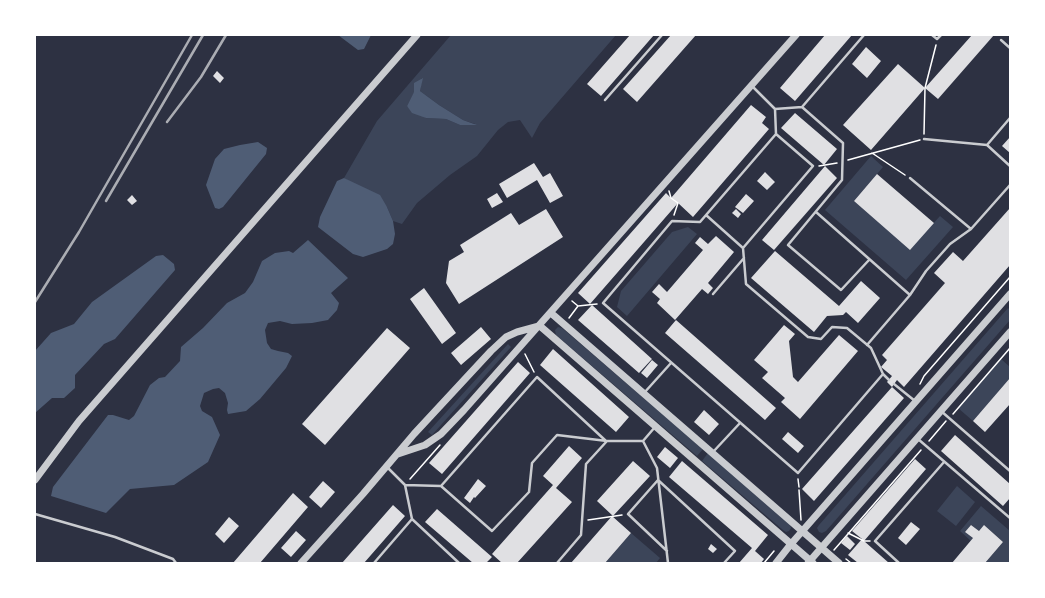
<!DOCTYPE html>
<html>
<head>
<meta charset="utf-8">
<style>
	body { margin:0 }
	#map { position:relative; width:1045px; height:598px; overflow:hidden; background:#2d3142; font-family:"Nunito Sans",sans-serif }
	canvas { display:block }
	.frame { position:absolute; inset:0; border:36px solid #fff; pointer-events:none }
</style>
</head>
<body>
<div id="map">
<canvas width="1045" height="598"></canvas>
<div class="frame"></div>
</div>
<script>
const ctx = document.querySelector('canvas').getContext('2d');
ctx.lineJoin = 'round';
function fillPath(path, color) { ctx.fillStyle = color; ctx.fill(path, 'evenodd'); }
const toPath = rows => new Path2D(rows.map(r => 'M' + r).join(''));
function strokePath(path, color, width, dash) { ctx.strokeStyle = color; ctx.lineWidth = width; ctx.lineCap = dash ? 'butt' : 'round'; ctx.setLineDash(dash || []); ctx.stroke(path); }
fillPath(toPath([
	[451,35,616,35,540,123,532,138,520,120,508,122,498,130,477,156,450,175,417,203,402,224,393,221,387,207,344,178,377,121],
	[422,78,420,91,439,105,463,120,475,124,460,125,446,119,426,118,407,106],
	[871,156,883,167,854,201,910,249,940,216,953,227,906,280,825,210],
	[688,227,697,234,627,316,617,307,621,291,672,232],
	[1008,308,1010,310,1010,320,826,531,822,533,819,532,817,528,819,525],
	[558,327,562,328,703,449,697,456,556,335,555,330],
	[508,344,511,347,432,435,428,432],
	[1001,359,1010,367,1010,378,973,421,958,408],
	[708,453,790,524,791,528,789,531,786,532,783,530,702,461],
	[957,486,975,502,956,526,937,511],
	[981,506,1010,531,1010,563,985,563,1003,542,985,526,979,531,971,525,965,532,973,538,971,541,960,531],
	[631,533,660,558,656,563,605,563]
]), '#3c4559');
fillPath(toPath([
	[338,35,371,35,364,49,358,50],
	[423,78,420,91,439,105,463,120,477,125,460,125,446,119,426,118,412,113,407,106,414,92,414,83],
	[258,142,267,148,266,154,223,207,219,209,215,208,206,185,215,159,224,149,240,145],
	[344,178,380,195,387,207,393,221,395,234,393,244,387,249,363,257,353,254,318,227,320,217,337,181],
	[308,240,348,278,331,293,339,303,337,310,328,320,312,323,292,324,280,321,268,323,265,330,267,343,271,349,278,351,288,353,292,356,286,368,260,399,246,411,228,414,227,410,228,403,225,393,219,388,213,389,204,393,200,406,202,411,212,417,220,435,208,462,174,485,130,489,106,513,51,496,53,487,108,415,113,415,129,420,134,416,150,385,159,378,165,377,180,361,181,347,203,328,227,303,245,293,253,282,262,261,275,253,289,251,293,253],
	[163,255,174,264,175,270,115,339,104,344,75,375,75,388,64,398,52,398,35,413,35,351,51,333,74,324,92,302,156,256]
]), '#4f5d75');
fillPath(toPath([
	[630,35,654,35,601,96,587,84],
	[671,35,696,35,637,102,623,89],
	[825,35,852,35,795,101,780,88],
	[972,35,994,35,938,99,925,88],
	[866,47,881,61,867,78,852,64],
	[898,64,925,88,871,150,843,125],
	[217,71,224,78,220,83,213,76],
	[751,105,766,117,762,123,769,129,693,217,678,203,590,304,578,293,666,193,671,198],
	[795,113,837,149,824,165,781,128],
	[1010,137,1010,153,1002,146],
	[534,163,543,177,550,173,563,196,550,203,537,180,507,198,499,184],
	[825,166,837,178,774,250,762,240],
	[765,172,775,182,767,190,757,181],
	[877,174,934,223,910,250,854,201],
	[497,193,503,202,492,208,487,199],
	[746,194,754,201,743,213,735,207],
	[132,195,137,201,132,205,127,200],
	[1010,208,1010,265,904,387,897,380,892,387,887,382,892,376,881,367,887,360,882,355,945,283,934,273,953,252,963,261],
	[546,209,563,237,459,304,446,283,449,261,464,252,460,245,511,213,519,225],
	[736,209,741,214,738,218,732,213],
	[716,236,734,252,708,283,713,288,708,294,702,289,675,320,657,303,660,299,652,292,659,284,667,292,703,250,695,243,700,237,708,244],
	[775,251,839,306,861,281,880,298,858,323,846,312,843,315,827,316,814,332,751,278],
	[424,288,456,333,442,344,410,299],
	[592,305,652,359,639,373,578,320],
	[676,320,776,408,765,420,665,333],
	[784,325,795,334,789,341,793,377,798,382,839,335,858,351,800,419,781,402,785,398,762,378,768,372,754,360],
	[481,327,491,339,461,365,451,353],
	[387,328,410,348,325,445,302,424],
	[553,349,629,417,616,432,540,365],
	[652,360,658,365,647,378,641,373],
	[518,362,530,373,442,474,429,463],
	[1010,378,1010,404,985,432,973,421],
	[892,387,904,398,814,501,802,489],
	[704,410,719,424,709,435,694,422],
	[788,432,804,446,798,453,782,439],
	[955,435,1010,484,1010,498,1003,506,941,451],
	[569,446,582,458,556,488,572,502,517,563,502,563,492,554,553,485,543,476],
	[665,447,678,458,670,468,657,457],
	[915,459,926,469,864,541,889,563,858,563,848,555,862,539,852,531],
	[633,461,650,476,613,516,597,501],
	[682,461,768,535,755,551,764,559,761,563,739,563,752,548,669,477],
	[478,479,486,486,475,498,474,497,470,503,464,498],
	[323,481,335,492,321,508,309,497],
	[293,493,308,507,260,563,233,563],
	[393,505,405,516,364,563,342,563],
	[437,509,492,557,486,563,473,563,425,522],
	[612,516,631,533,605,563,571,563],
	[229,517,239,526,224,543,215,534],
	[911,522,920,529,906,545,898,538],
	[971,525,979,531,984,525,1003,542,985,563,952,563,973,538,965,532],
	[296,531,306,540,291,557,281,548],
	[847,536,855,544,850,550,841,543],
	[711,544,717,549,713,553,708,549]
]), '#e0e0e3');
strokePath(toPath([
	[924,134,925,88,936,45],
	[872,153,905,175],
	[848,160,920,140],
	[819,166,837,163],
	[669,191,671,198,678,203,674,215],
	[572,301,578,306],
	[569,318,578,306,597,304],
	[525,354,534,372],
	[920,384,924,376,1010,277],
	[953,414,1010,348],
	[929,441,946,421],
	[410,479,440,445],
	[798,479,799,487],
	[799,490,801,520],
	[588,520,622,515],
	[848,533,864,541,870,541],
	[834,550,921,450],
	[846,559,851,563],
	[764,563,774,551]
]), '#fff', 1.5);
strokePath(toPath([
	[932,35,937,39,941,35],
	[1001,40,1010,48],
	[752,86,775,109,776,134,700,222,672,221,603,303,798,473,883,374],
	[605,100,662,35],
	[802,107,864,35],
	[775,109,802,107,843,143,842,180,788,245,841,290,869,260],
	[1010,118,987,145,1010,166],
	[924,139,987,145],
	[910,178,971,229],
	[816,212,910,295],
	[706,215,743,248,746,284,808,337,821,339,832,327,847,328,871,348,883,374,889,380],
	[743,248,813,166,776,134],
	[713,294,744,258],
	[867,345,910,295,926,271,950,244,971,229,1010,185],
	[894,384,915,401],
	[644,393,671,363],
	[941,411,1010,471],
	[655,427,643,441,657,468,668,563],
	[918,439,1010,518],
	[713,452,740,423],
	[387,467,405,485,412,519,459,563],
	[405,485,441,486,492,531,529,492,532,463,557,435,607,441],
	[441,486,537,377,606,441],
	[35,514,115,537,173,559,176,563],
	[667,551,628,514,658,480,735,551,724,563],
	[374,563,412,519],
	[557,563,581,535,586,464,607,441,643,441],
	[899,563,875,541,944,462]
]), '#caccd0', 2.5);
strokePath(toPath([
	[551,313,839,563],
	[540,326,813,563],
	[398,454,425,445,441,434,464,410,796,35],
	[35,480,79,421,417,35],
	[301,563,363,494,414,434,491,351,506,337,517,332,539,326],
	[776,563,791,544,1010,294],
	[808,563,1010,332]
]), '#caccd0', 7);
strokePath(toPath([
	[167,122,201,77,226,35],
	[106,201,203,35],
	[35,302,79,232,192,35]
]), '#abadb3', 2.5);
</script>
</body>
</html>
